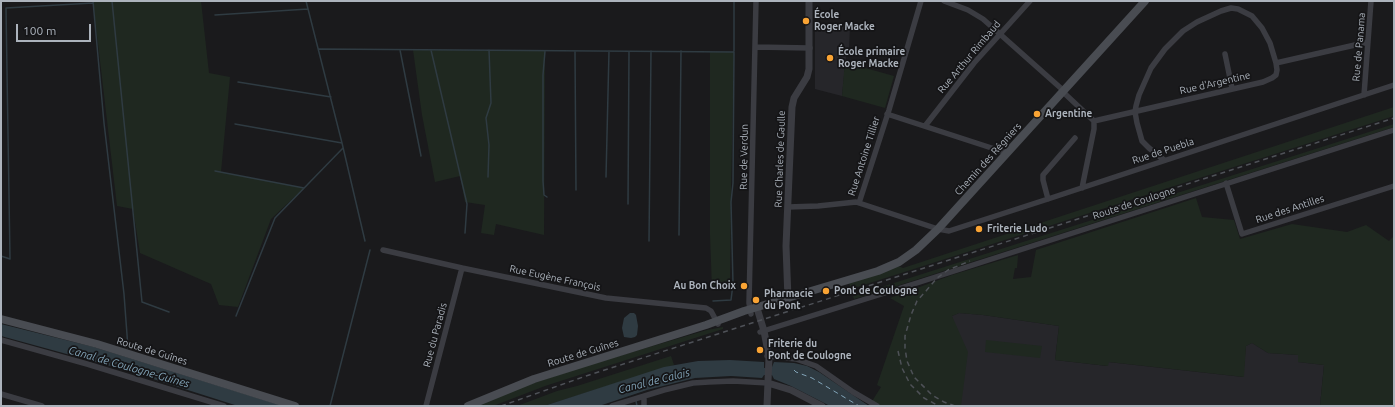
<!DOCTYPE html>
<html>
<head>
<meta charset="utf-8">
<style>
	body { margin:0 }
	#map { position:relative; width:1395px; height:407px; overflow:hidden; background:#1a1a1c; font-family:Ubuntu,sans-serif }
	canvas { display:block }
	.frame { position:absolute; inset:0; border:2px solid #acb3bc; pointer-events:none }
	.scale { position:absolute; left:16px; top:24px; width:75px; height:18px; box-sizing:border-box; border:2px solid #acb3bc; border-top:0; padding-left:5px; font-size:12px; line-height:14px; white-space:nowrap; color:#acb3bc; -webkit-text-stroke:3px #151517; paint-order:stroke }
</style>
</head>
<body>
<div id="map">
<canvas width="1395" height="407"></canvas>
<div class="frame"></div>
<div class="scale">100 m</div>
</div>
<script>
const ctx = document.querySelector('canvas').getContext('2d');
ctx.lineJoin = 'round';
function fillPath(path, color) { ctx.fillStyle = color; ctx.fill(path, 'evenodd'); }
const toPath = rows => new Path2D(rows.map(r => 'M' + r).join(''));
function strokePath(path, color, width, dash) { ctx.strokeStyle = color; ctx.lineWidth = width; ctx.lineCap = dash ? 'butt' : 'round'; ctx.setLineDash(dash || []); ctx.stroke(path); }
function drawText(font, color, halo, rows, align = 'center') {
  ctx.font = font + ' Ubuntu,sans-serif'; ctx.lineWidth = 3.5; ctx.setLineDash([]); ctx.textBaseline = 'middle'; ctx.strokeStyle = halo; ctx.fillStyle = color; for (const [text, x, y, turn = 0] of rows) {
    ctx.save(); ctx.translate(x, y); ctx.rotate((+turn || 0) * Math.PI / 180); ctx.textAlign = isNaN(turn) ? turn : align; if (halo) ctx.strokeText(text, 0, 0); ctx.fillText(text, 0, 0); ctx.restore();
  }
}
fillPath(toPath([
	[850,25,849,51,849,55,846,56,842,96,815,89,815,26],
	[959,313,983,315,1059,326,1055,360,1107,366,1108,362,1243,377,1246,346,1252,343,1268,353,1299,355,1298,362,1324,365,1320,406,960,406,961,405,952,316]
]), '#26262a');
fillPath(toPath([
	[93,1,201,1,209,73,230,77,221,172,304,188,271,219,238,307,219,305,211,284,140,253,133,209,117,206],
	[413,50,545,51,544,235,496,224,494,235,481,233,485,205,465,202,460,176,435,182,422,115],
	[710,52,734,52,731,190,730,289,712,289,710,235],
	[845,60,851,64,894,76,885,108,842,96],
	[1394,107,1394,116,851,289,849,283,898,266,903,268],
	[1394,124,1394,127,881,291,854,299,853,296],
	[1196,198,1202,217,1234,220,1240,239,1292,224,1347,232,1366,225,1389,241,1394,236,1394,406,1320,406,1324,365,1298,362,1298,355,1268,353,1252,343,1246,346,1244,377,1109,362,1108,366,1055,360,1059,326,983,315,959,313,952,316,968,352,961,406,869,406,881,387,877,385,904,306,890,298,952,275,1018,255,1017,268,1015,268,1013,279,1031,277,1036,250],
	[723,327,723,329,545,386,493,406,476,406,513,390,585,366,707,330],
	[986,340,1042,346,1040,358,985,352],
	[671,356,674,365,544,406,517,406,557,391,577,386]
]), '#1f2820');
fillPath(toPath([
	[630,313,634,313,636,315,638,326,637,335,635,337,631,338,624,337,622,328,624,318],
	[1,324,94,347,283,406,238,406,125,370,1,336],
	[730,360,764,362,764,368,772,367,774,362,794,363,807,366,819,372,869,406,830,406,791,386,774,379,772,375,764,375,762,378,731,376,695,378,647,390,599,406,544,406,664,367,698,361]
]), '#2f3b42');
strokePath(toPath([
	[93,1,104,123,124,294,128,348],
	[112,1,142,302,169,312],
	[306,1,342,143,365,241],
	[215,15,308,9],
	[319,49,734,52,733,183,731,202,733,284,731,300,713,301],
	[400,50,421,156],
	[431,50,467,204,465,233],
	[545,51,543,75,543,181,544,195,547,197],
	[734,51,734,1],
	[575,52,576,190],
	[238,82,331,97],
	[235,124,342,143],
	[215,171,304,188],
	[488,177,489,145,486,118,491,103,489,50],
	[606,177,609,51],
	[628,204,629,52],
	[679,235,681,51],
	[649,241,651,51],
	[1,256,10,259,6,8,93,3],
	[236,316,275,218,343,148],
	[636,401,637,406],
	[330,406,370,250]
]), '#2f3b42', 1.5);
strokePath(toPath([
	[794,370,796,372,812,378,859,406]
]), '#82a4b8', 1, [5, 4]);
strokePath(toPath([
	[944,1,968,10,983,19,1064,91],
	[755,47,810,48],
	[1225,54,1232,88],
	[1063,92,1094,121],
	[1364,95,1371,1],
	[887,114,1007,153],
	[1094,121,1263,82,1272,78,1276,75,1277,70,1276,63,1368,42],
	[925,126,974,63,1030,1],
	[1164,160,1149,148,1142,141,1137,123,1135,112,1136,106,1139,95,1151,68,1165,49,1183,31,1197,22,1221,11,1231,8,1238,9,1252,16,1262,28,1270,43,1276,63],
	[1226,183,1242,234,1394,186],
	[1082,188,1094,129,1094,121],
	[1048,199,1043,180,1043,175,1075,138],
	[859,203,889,110,921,1],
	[788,207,818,206,856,202,938,229,949,231,1048,199,1394,85],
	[383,250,462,268,606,298,706,308,711,311,718,324],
	[751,314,749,303,756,1],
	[760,332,920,282,1394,130],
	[1,340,87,364,224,406],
	[767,356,796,359,816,366,853,392,877,406],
	[1,394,42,406],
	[644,396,644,406],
	[426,406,462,268],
	[612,406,664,390,693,383,709,382,733,381,768,383]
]), '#3b3c42', 5.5);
strokePath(toPath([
	[788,299,786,246,792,107,794,98,807,77,809,69,809,1],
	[757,308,764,331,769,357,767,406],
	[768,383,791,390,822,406]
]), '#3b3c42', 7);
strokePath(toPath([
	[1,319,97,344,295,406],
	[468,406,534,379,706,325,744,311,878,271,899,262,916,250,938,229,1145,1]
]), '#494c52', 8);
strokePath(toPath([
	[898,351,902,368,910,384,924,398,939,406],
	[501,406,586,376,1394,118],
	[955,406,944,402,932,395,914,377,907,361,905,348,905,336,911,315,917,301,926,291,937,278,948,270,970,261]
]), '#4e5157', 1.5, [5, 4]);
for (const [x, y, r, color] of [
	[806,21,4,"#faa434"],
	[830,58,4,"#faa434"],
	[1037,114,4,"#faa434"],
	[979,229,4,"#faa434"],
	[744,286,4,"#faa434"],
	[826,291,4,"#faa434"],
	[756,300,4,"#faa434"],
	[760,350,4,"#faa434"]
]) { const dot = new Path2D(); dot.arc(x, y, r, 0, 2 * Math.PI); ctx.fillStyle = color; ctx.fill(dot); strokePath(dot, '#151517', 1.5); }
drawText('bold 10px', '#acb3bc', '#151517', [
	["École",814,15],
	["Roger Macke",814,27],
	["École primaire",838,52],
	["Roger Macke",838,64],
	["Argentine",1045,114],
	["Friterie Ludo",987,229],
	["Au Bon Choix",736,286,"right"],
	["Pont de Coulogne",834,291],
	["Pharmacie",764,294],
	["du Pont",764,306],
	["Friterie du",768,344],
	["Pont de Coulogne",768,356]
], 'left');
drawText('10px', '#acb3bc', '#151517', [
	["Rue de Panama",1359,47,-85],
	["Rue Arthur Rimbaud",969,57,-50],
	["Rue d'Argentine",1215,83,-13],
	["Rue de Puebla",1163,151,-18],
	["Rue Antoine Tillier",864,156,-72],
	["Rue de Verdun",744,157,-89],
	["Rue Charles de Gaulle",780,159,-88],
	["Chemin des Régniers",988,159,-48],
	["Route de Coulogne",1134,203,-18],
	["Rue des Antilles",1290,209,-18],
	["Rue Eugène François",555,278,12],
	["Rue du Paradis",435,335,-75],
	["Route de Guînes",152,351,17],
	["Route de Guînes",583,353,-17]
]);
drawText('italic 11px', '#82a4b8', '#151517', [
	["Canal de Coulogne-Guînes",129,367,16],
	["Canal de Calais",654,381,-14]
]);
</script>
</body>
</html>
